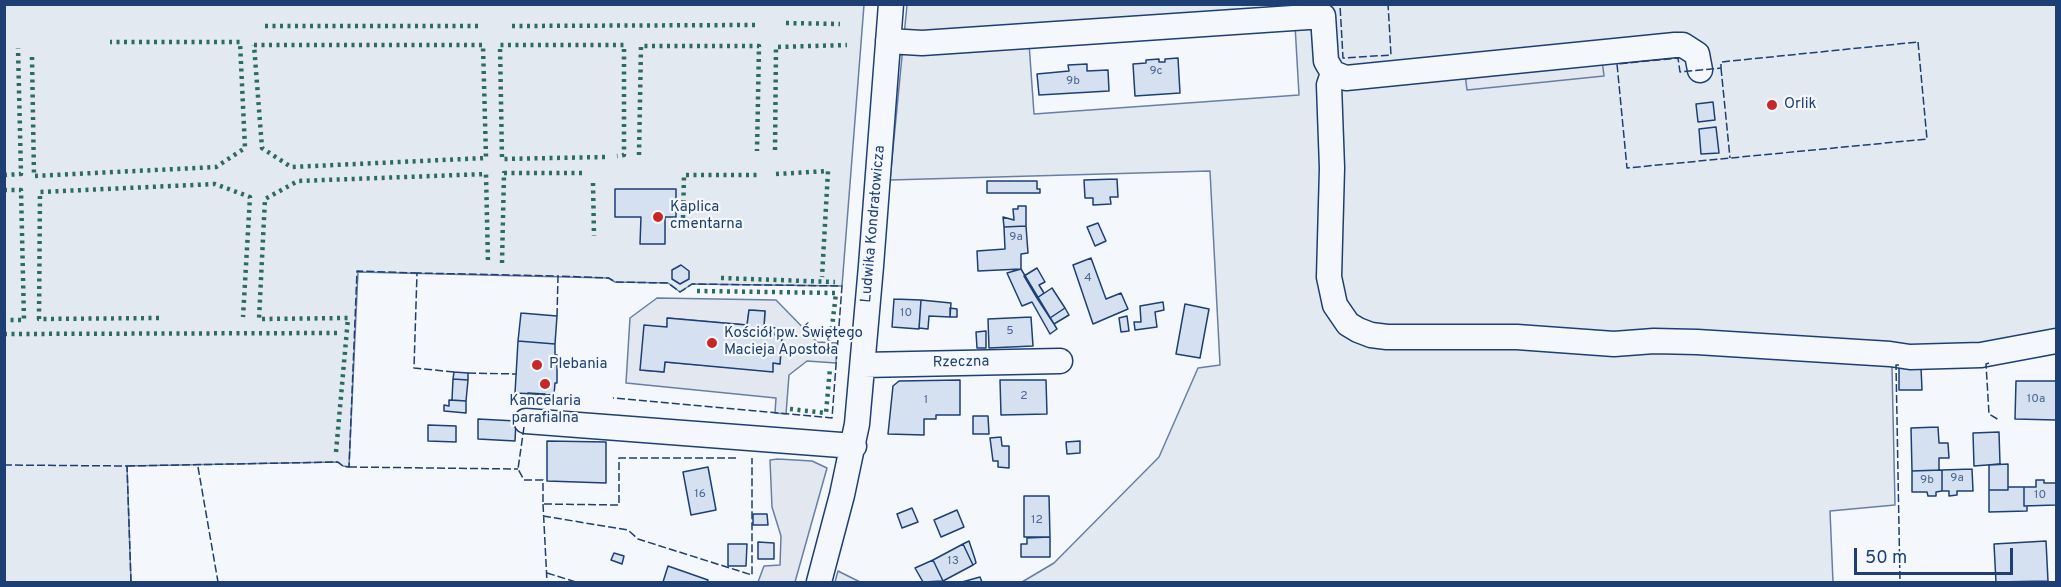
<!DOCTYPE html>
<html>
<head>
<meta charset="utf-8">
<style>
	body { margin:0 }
	#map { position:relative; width:2061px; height:587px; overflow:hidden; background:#f4f7fb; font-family:Overpass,sans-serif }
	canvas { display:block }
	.frame { position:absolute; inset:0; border:6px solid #1d3f73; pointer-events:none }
	.scale { position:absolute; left:1854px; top:548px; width:159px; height:27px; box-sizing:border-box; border:3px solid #1d3f73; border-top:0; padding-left:8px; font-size:18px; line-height:21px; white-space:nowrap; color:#1d3f73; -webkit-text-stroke:4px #f4f7fb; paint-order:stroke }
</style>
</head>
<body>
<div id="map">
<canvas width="2061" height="587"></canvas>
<div class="frame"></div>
<div class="scale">50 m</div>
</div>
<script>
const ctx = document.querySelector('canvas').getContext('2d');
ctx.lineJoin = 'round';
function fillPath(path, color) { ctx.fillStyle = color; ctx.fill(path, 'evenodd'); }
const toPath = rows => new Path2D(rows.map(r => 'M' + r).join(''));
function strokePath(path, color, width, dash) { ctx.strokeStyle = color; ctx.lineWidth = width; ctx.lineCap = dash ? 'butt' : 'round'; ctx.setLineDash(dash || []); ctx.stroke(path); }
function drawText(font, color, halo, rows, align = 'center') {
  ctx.font = font + ' Overpass,sans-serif'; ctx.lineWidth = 4.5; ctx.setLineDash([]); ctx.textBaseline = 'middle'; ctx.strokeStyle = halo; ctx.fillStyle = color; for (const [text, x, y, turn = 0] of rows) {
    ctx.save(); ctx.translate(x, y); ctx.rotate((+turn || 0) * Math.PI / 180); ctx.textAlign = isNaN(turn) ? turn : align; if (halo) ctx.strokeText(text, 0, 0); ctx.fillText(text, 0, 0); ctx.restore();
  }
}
const green = toPath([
	[4,5,864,5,842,286,692,284,680,292,668,283,615,282,608,278,358,272,349,467,343,466,337,462,127,466,131,582,5,582,4,5],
	[907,5,2056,5,2056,351,1992,364,1892,367,1895,505,1830,511,1833,582,1022,582,1054,563,1159,457,1198,368,1220,365,1210,171,890,180,907,5],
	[1295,25,1299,95,1034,114,1029,43,1295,25],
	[838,571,860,582,835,582,838,571]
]);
fillPath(green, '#e3e9f0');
strokePath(green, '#687fa3', 1.5);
const parking = toPath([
	[1602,60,1604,76,1467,90,1465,74,1602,60],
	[657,298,776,300,817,342,837,343,836,363,807,361,789,375,786,414,775,413,776,398,626,383,630,318,657,298],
	[749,310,765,311,764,327,776,328,775,335,782,336,780,364,773,363,772,371,665,362,664,372,640,370,667,327,668,318,747,325,749,310],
	[778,459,812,461,827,468,795,582,758,582,764,566,780,565,781,536,772,507,770,460,778,459]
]);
fillPath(parking, '#e3e8f0');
strokePath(parking, '#687fa3', 1.5);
const building = toPath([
	[1178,58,1180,93,1135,96,1133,64,1146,63,1146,60,1159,59,1159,62,1165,62,1165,59,1178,58],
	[1087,64,1087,71,1108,70,1109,91,1039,95,1037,74,1069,71,1068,65,1087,64],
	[1713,102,1715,120,1698,122,1696,104,1713,102],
	[1716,127,1719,153,1701,154,1699,129,1716,127],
	[1117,179,1118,197,1110,197,1111,204,1093,205,1093,198,1085,198,1084,180,1117,179],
	[987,181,1037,181,1037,189,1040,189,1040,193,987,193,987,181],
	[615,189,676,189,676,217,665,217,665,244,640,244,641,217,615,217,615,189],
	[1018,206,1026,206,1026,226,1004,227,1003,217,1014,220,1013,209,1018,209,1018,206],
	[1098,223,1106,241,1095,246,1087,227,1098,223],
	[1026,226,1028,253,1021,254,1021,269,978,271,977,251,1005,249,1004,227,1026,226],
	[1091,258,1106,299,1121,293,1128,309,1093,324,1073,265,1091,258],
	[681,265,689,271,689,279,680,284,672,279,672,270,681,265],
	[1037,268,1045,282,1039,285,1044,293,1037,298,1024,276,1037,268],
	[1021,269,1057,329,1050,334,1032,302,1022,306,1007,273,1021,269],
	[1052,288,1065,308,1050,318,1037,298,1052,288],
	[894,299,921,300,919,329,892,327,894,299],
	[921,300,951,303,950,317,929,316,928,329,919,328,921,300],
	[1163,302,1164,310,1155,312,1157,327,1135,330,1134,322,1141,322,1140,306,1163,302],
	[1185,304,1209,309,1200,358,1176,354,1185,304],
	[950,308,957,309,957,317,950,317,950,308],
	[1065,308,1069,315,1054,324,1050,318,1065,308],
	[749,310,765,311,764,327,776,328,775,335,782,336,780,364,773,363,773,372,665,362,664,372,640,370,644,325,667,327,667,318,747,325,749,310],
	[521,313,557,316,555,344,518,341,521,313],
	[1127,316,1129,331,1121,332,1119,318,1127,316],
	[1031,317,1033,346,989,348,988,319,1031,317],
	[986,331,986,348,977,348,976,332,986,331],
	[518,341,555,344,555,355,557,355,557,383,555,383,554,395,515,393,518,341],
	[1899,367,1921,367,1922,390,1899,390,1899,367],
	[454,372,468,373,468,380,453,379,454,372],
	[453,379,468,380,466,401,452,400,453,379],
	[960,380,960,415,936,415,936,419,924,419,924,435,888,434,893,386,899,381,960,380],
	[1000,380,1046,380,1047,414,1001,415,1000,380],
	[2016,381,2056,381,2056,420,2015,419,2016,381],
	[528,393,545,394,545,402,528,401,528,393],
	[449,400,466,401,466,413,444,411,444,405,449,406,449,400],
	[973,416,988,416,989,434,973,434,973,416],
	[478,419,516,421,515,441,478,439,478,419],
	[428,425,456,426,456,442,428,441,428,425],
	[1938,427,1939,443,1948,443,1949,458,1939,458,1939,470,1912,471,1911,428,1938,427],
	[1999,432,2000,464,1974,466,1973,433,1999,432],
	[1001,437,1002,446,1009,446,1009,468,998,467,998,461,993,461,990,438,1001,437],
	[547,441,606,442,606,483,547,481,547,441],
	[1080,441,1080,453,1067,454,1066,442,1080,441],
	[2008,464,2008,490,1989,490,1989,465,2008,464],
	[708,467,716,510,691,515,683,472,708,467],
	[1972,469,1973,491,1957,491,1957,495,1949,496,1949,491,1942,491,1942,470,1972,469],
	[1942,470,1942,491,1936,492,1936,496,1928,496,1927,492,1912,492,1912,471,1942,470],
	[2036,480,2044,480,2044,483,2056,483,2056,505,2024,506,2024,487,2036,487,2036,480],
	[2008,487,2024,487,2024,506,2027,506,2027,511,1989,512,1989,490,2008,490,2008,487],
	[1024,496,1049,496,1050,537,1024,537,1024,496],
	[912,508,918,522,902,528,897,514,912,508],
	[957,510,964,527,941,537,934,520,957,510],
	[753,514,767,514,768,525,753,525,753,514],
	[1050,537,1050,557,1021,557,1021,544,1027,544,1027,538,1050,537],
	[969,541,975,559,976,563,973,565,963,544,969,541],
	[2046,541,2048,581,1996,582,1994,544,2046,541],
	[758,542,774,543,774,559,758,559,758,542],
	[728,544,747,544,746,566,728,566,728,544],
	[963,544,973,565,943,581,933,560,963,544],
	[614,553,624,556,622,564,611,560,614,553],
	[933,560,943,581,923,582,915,568,933,560],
	[668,566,708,580,707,582,663,582,668,566],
	[980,577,982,582,962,582,980,577]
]);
fillPath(building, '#d5e0f0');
strokePath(building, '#1d3f73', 1.5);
const minor = toPath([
	[888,41,922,43,1323,16,1326,61,1333,73,1346,78,1675,45,1683,45,1697,54,1700,70],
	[1333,73,1329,85,1332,168,1329,277,1335,305,1348,324,1358,330,1371,335,1387,337,1517,337,1614,344,1654,341,1697,342,1890,354,1910,357,1981,355,2056,341],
	[863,365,1060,361],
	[526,421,854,446],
	[819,582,842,495,857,424,871,266,891,4]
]);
strokePath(minor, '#1d3f73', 27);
strokePath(minor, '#f4f7fb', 24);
strokePath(toPath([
	[786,23,840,24],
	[265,26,478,26],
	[512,26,755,25],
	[254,45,483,45,486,158,291,167,262,148,254,45],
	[32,57,34,176,216,167,245,148,240,42,110,42],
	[775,150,776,47,847,45],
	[639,155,641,46,759,46,757,151],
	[605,157,502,159,500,45,624,45,624,155,617,156],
	[776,174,828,171,822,277],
	[4,175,21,174,18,48],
	[593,183,594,236],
	[4,190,21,190,24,320,4,320],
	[683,218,684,175,758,175],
	[502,263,504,173,584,173],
	[721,278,835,282],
	[697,291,836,293,831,336],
	[159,318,39,319,40,192,215,184,250,197,243,317],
	[4,334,337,333],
	[790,409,826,413,830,368],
	[336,452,348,318,259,319,265,199,298,181,486,174,488,263]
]), '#2c6c60', 4.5, [3, 4.5]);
strokePath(toPath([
	[1359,4,1340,5,1343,58,1391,55,1388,4],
	[1918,42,1927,139,1627,168,1617,64,1678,58,1680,72,1721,68,1721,62,1918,42],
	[1721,68,1730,158],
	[557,316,558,276,609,278,615,282,668,283,680,292,692,284,842,286,832,418,613,398],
	[1989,363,1986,364,1989,414,1999,420],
	[1899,365,1896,365,1900,582],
	[454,372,414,368,417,273,558,276],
	[468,373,516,374],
	[524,427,518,469,524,480,543,480,543,504,619,505,619,458,736,458],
	[4,465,127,466,131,582],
	[127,466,338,462,343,466,349,467,357,271,417,273],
	[198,467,218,582],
	[349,467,518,469],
	[543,504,547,582],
	[543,516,628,530,638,539,752,575,752,458],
	[547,573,576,582]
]), '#1d3f73', 1.5, [8, 3]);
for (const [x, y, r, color] of [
	[1772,105,6,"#c62828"],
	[658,217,6,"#c62828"],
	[712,343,6,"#c62828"],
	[537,365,6,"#c62828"],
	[545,384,6,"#c62828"]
]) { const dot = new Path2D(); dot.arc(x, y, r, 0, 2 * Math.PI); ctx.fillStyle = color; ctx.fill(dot); strokePath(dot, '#f4f7fb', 2); }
drawText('12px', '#4b6792', null, [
	["9c",1156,72],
	["9b",1073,82],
	["9a",1016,238],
	["4",1088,279],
	["10",906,314],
	["5",1010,332],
	["2",1024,397],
	["10a",2036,400],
	["1",926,401],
	["9a",1957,479],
	["9b",1927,481],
	["16",700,495],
	["10",2040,496],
	["12",1037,521],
	["13",953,562]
]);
drawText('15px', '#1d3f73', '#f4f7fb', [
	["Orlik",1784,105],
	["Kaplica",670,208],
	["cmentarna",670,225],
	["Kościół pw. Świętego",724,334],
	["Macieja Apostoła",724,351],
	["Plebania",549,365],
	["Kancelaria",545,402,"center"],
	["parafialna",545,419,"center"]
], 'left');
drawText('15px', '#1d3f73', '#f4f7fb', [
	["Ludwika Kondratowicza",874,224,-85],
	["Rzeczna",961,363,-1]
]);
</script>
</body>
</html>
